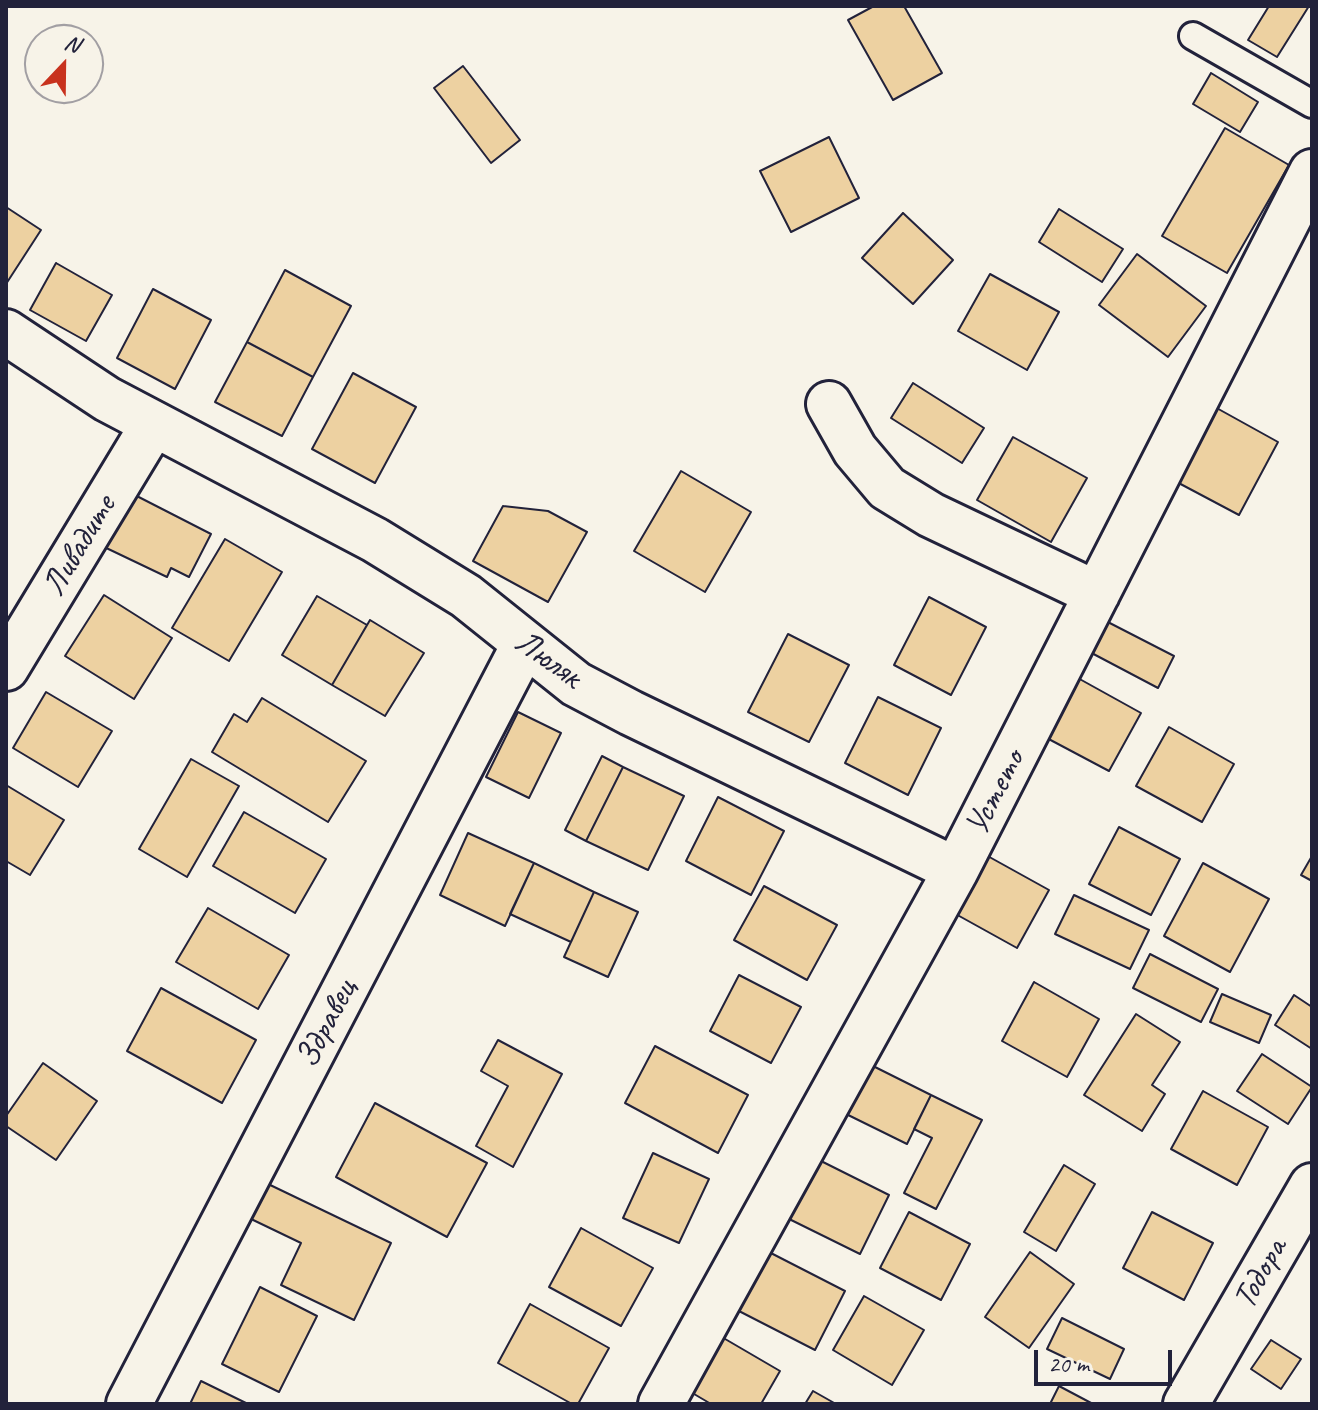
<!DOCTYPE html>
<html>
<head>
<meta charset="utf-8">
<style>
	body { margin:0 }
	#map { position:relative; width:1318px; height:1410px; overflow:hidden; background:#f7f3e8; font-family:Caveat,sans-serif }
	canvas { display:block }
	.frame { position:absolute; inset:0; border:8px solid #22223b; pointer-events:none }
	.north { position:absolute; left:24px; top:24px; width:80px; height:80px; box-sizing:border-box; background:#f7f3e8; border:2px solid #a29fa3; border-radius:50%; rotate:22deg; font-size:22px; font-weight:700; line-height:32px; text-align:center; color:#22223b }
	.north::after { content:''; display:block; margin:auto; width:28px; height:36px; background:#c8321e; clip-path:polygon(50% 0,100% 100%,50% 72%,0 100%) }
	.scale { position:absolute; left:1034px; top:1350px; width:138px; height:36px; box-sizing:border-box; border:4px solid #22223b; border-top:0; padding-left:10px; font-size:24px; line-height:28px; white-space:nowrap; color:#22223b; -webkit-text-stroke:6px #f7f3e8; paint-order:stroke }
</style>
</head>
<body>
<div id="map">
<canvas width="1318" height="1410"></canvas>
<div class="frame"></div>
<div class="north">N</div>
<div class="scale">20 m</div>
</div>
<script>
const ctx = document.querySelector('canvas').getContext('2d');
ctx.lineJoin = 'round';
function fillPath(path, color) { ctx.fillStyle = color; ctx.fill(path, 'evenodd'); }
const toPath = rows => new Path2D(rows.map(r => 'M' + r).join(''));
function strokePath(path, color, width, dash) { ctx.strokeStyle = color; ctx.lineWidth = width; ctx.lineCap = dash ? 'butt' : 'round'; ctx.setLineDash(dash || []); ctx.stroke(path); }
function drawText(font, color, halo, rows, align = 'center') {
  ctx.font = font + ' Caveat,sans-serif'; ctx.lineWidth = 8; ctx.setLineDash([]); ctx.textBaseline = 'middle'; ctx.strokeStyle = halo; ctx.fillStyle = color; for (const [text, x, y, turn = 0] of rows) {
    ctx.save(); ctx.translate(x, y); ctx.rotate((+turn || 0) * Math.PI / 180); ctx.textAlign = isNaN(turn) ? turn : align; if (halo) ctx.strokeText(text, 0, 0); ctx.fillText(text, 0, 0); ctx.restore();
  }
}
const building = toPath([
	[874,6,904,6,942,73,893,100,848,20,874,6],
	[1269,6,1309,6,1277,57,1248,40,1269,6],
	[463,66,520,140,491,163,434,88,463,66],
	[1211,73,1258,102,1240,132,1193,104,1211,73],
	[1225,128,1289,165,1227,273,1162,236,1225,128],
	[829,137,859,198,791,232,760,171,829,137],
	[6,207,41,230,6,284,6,207],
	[1059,209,1123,249,1102,282,1039,242,1059,209],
	[903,213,953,260,913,304,862,258,903,213],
	[1137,254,1206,306,1168,357,1099,305,1137,254],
	[56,263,112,295,86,341,30,310,56,263],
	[285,270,351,306,313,377,247,342,285,270],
	[990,274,1059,312,1027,370,958,331,990,274],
	[153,289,211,320,175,389,117,358,153,289],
	[247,342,313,377,282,436,215,402,247,342],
	[353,373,416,407,375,483,312,449,353,373],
	[913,383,984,428,962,463,891,418,913,383],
	[1213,406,1278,442,1239,515,1173,480,1213,406],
	[1013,437,1087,478,1051,542,977,500,1013,437],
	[681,471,751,512,705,592,634,551,681,471],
	[127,491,211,534,189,577,171,568,167,577,100,545,127,491],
	[503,506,548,511,587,532,548,602,473,561,503,506],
	[225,539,282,572,229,661,172,628,225,539],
	[104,595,172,638,134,699,65,656,104,595],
	[317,596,367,625,332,685,282,655,317,596],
	[929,597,986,627,951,695,894,665,929,597],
	[1100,618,1174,656,1158,688,1084,649,1100,618],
	[370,620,424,653,385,716,332,685,370,620],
	[788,634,849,665,809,742,748,712,788,634],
	[1076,677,1141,713,1109,771,1043,736,1076,677],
	[46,692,112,731,78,787,13,748,46,692],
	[878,697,941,728,908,795,845,763,878,697],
	[262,698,366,761,328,822,212,752,234,714,247,722,262,698],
	[518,712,561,733,529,798,486,777,518,712],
	[1169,727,1234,764,1202,822,1136,786,1169,727],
	[602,756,623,767,586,841,565,830,602,756],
	[191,759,239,786,187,877,139,849,191,759],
	[623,767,684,796,648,870,586,841,623,767],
	[6,785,64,820,30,875,6,861,6,785],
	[718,797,784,831,751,895,686,861,718,797],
	[244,812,326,859,295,913,213,866,244,812],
	[1119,827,1180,859,1151,915,1089,884,1119,827],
	[468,833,534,863,505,926,440,895,468,833],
	[984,854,1049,890,1017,948,952,912,984,854],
	[1312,856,1312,881,1301,875,1312,856],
	[534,863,594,892,571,942,510,914,534,863],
	[1203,863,1269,899,1230,972,1164,936,1203,863],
	[764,886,837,925,807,980,734,940,764,886],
	[594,892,638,912,608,977,564,957,594,892],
	[1074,895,1149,930,1130,969,1055,934,1074,895],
	[208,908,289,955,258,1009,176,962,208,908],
	[1150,954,1218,989,1201,1022,1133,988,1150,954],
	[739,975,801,1007,771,1063,710,1031,739,975],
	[1034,982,1099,1019,1067,1077,1002,1041,1034,982],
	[161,988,256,1040,222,1103,127,1051,161,988],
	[1222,994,1271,1015,1259,1043,1210,1022,1222,994],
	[1294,995,1312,1007,1312,1049,1275,1025,1294,995],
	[1136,1014,1180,1042,1152,1085,1165,1094,1142,1131,1084,1095,1136,1014],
	[498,1040,562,1074,513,1167,476,1146,508,1086,481,1071,498,1040],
	[655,1046,748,1095,718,1153,625,1103,655,1046],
	[1262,1054,1312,1087,1288,1124,1237,1091,1262,1054],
	[865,1062,931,1095,907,1144,840,1111,865,1062],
	[43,1063,97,1101,56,1160,6,1126,6,1116,43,1063],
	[1203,1091,1268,1127,1237,1185,1171,1149,1203,1091],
	[931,1095,982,1120,936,1209,904,1193,932,1138,914,1129,931,1095],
	[375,1103,487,1163,447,1237,336,1177,375,1103],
	[653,1153,709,1179,679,1243,623,1218,653,1153],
	[809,1155,889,1195,860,1254,779,1214,809,1155],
	[1064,1165,1095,1184,1056,1251,1024,1232,1064,1165],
	[266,1183,391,1243,354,1320,281,1285,301,1243,249,1218,266,1183],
	[909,1212,970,1244,941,1300,880,1268,909,1212],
	[1152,1212,1213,1243,1184,1300,1123,1268,1152,1212],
	[581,1228,653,1268,621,1326,549,1287,581,1228],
	[765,1250,845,1291,815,1350,735,1309,765,1250],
	[1030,1252,1074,1284,1029,1348,985,1317,1030,1252],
	[260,1287,317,1316,279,1392,222,1364,260,1287],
	[864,1296,924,1330,892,1385,833,1350,864,1296],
	[530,1304,609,1348,578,1404,572,1404,498,1363,530,1304],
	[1062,1318,1124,1349,1110,1379,1047,1349,1062,1318],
	[720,1336,780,1371,761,1404,711,1404,689,1391,720,1336],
	[1271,1340,1301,1359,1281,1389,1251,1369,1271,1340],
	[201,1381,248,1404,190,1404,201,1381],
	[1059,1386,1093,1404,1050,1404,1059,1386],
	[813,1391,836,1404,805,1404,813,1391]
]);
fillPath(building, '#edd1a1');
strokePath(building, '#22223b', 2);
const service = toPath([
	[1193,36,1312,104]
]);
const minor = toPath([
	[6,332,107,399,375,540,466,596,576,684,631,713,956,870],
	[829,404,855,450,887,488,931,515,1097,594],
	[6,668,153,425],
	[129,1404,524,645],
	[661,1404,956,870,1312,172],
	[1186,1404,1312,1186]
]);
strokePath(service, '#22223b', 32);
strokePath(minor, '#22223b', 50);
strokePath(service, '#f7f3e8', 26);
strokePath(minor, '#f7f3e8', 44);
drawText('34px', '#22223b', '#f7f3e8', [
	["Ливадите",80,546,-59],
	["Люляк",548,660,36],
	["Устето",996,793,-63],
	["Здравец",327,1024,-63],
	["Тодора",1261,1274,-61]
]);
</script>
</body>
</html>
